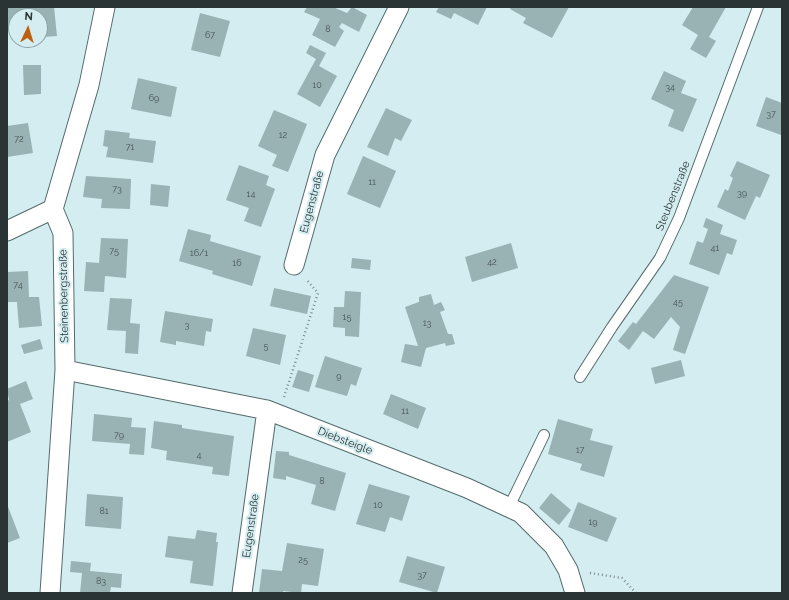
<!DOCTYPE html>
<html>
<head>
<meta charset="utf-8">
<style>
	body { margin:0 }
	#map { position:relative; width:789px; height:600px; overflow:hidden; background:#d4edf0; font-family:Raleway,sans-serif }
	canvas { display:block }
	.frame { position:absolute; inset:0; border:8px solid #2a3435; pointer-events:none }
	.north { position:absolute; left:8px; top:8px; width:40px; height:40px; box-sizing:border-box; background:#d4edf0; border:1px solid #90a3a5; border-radius:50%; rotate:4deg; font-size:11px; font-weight:700; line-height:16px; text-align:center; color:#2a3435 }
	.north::after { content:''; display:block; margin:auto; width:14px; height:18px; background:#bd6110; clip-path:polygon(50% 0,100% 100%,50% 72%,0 100%) }
</style>
</head>
<body>
<div id="map">
<canvas width="789" height="600"></canvas>
<div class="frame"></div>
<div class="north">N</div>
</div>
<script>
const ctx = document.querySelector('canvas').getContext('2d');
ctx.lineJoin = 'round';
function fillPath(path, color) { ctx.fillStyle = color; ctx.fill(path, 'evenodd'); }
const toPath = rows => new Path2D(rows.map(r => 'M' + r).join(''));
function strokePath(path, color, width, dash) { ctx.strokeStyle = color; ctx.lineWidth = width; ctx.lineCap = dash ? 'butt' : 'round'; ctx.setLineDash(dash || []); ctx.stroke(path); }
function drawText(font, color, halo, rows, align = 'center') {
  ctx.font = font + ' Raleway,sans-serif'; ctx.lineWidth = 4; ctx.setLineDash([]); ctx.textBaseline = 'middle'; ctx.strokeStyle = halo; ctx.fillStyle = color; for (const [text, x, y, turn = 0] of rows) {
    ctx.save(); ctx.translate(x, y); ctx.rotate((+turn || 0) * Math.PI / 180); ctx.textAlign = isNaN(turn) ? turn : align; if (halo) ctx.strokeText(text, 0, 0); ctx.fillText(text, 0, 0); ctx.restore();
  }
}
fillPath(toPath([
	[7,7,54,7,57,36,43,37,42,28,40,28,40,16,16,16,16,32,14,33,13,26,7,27],
	[307,7,333,7,347,13,352,7,367,15,359,32,342,23,339,27,344,31,335,47,312,35,320,19,304,12],
	[439,7,487,7,478,25,454,13,451,19,436,12],
	[511,7,569,7,552,38,523,23,526,18,510,9],
	[693,7,726,7,709,37,716,41,706,58,690,49,698,35,682,25],
	[200,13,230,21,220,57,191,50],
	[310,45,326,53,319,66,337,76,320,107,297,94,316,59,306,53],
	[23,65,41,65,41,94,24,95],
	[664,71,686,81,681,93,697,99,683,132,668,126,674,110,651,99],
	[138,78,177,87,171,117,131,109],
	[766,97,782,103,781,135,756,126],
	[386,108,412,120,401,141,395,138,388,156,367,147],
	[274,110,307,124,288,172,272,166,277,155,258,146],
	[28,123,33,153,7,157,7,126],
	[105,130,130,133,129,138,156,141,153,163,106,157,108,147,103,146],
	[363,156,396,171,380,208,347,194],
	[737,161,770,175,760,198,756,196,745,220,717,207,725,189,728,191,733,178,730,176],
	[239,165,269,176,266,185,275,189,261,227,244,221,249,208,226,200],
	[86,176,131,179,130,209,101,208,102,199,83,197],
	[151,184,170,186,168,207,150,205],
	[706,218,723,225,720,234,737,240,732,255,727,253,719,275,689,264,697,241,703,243,708,229,703,227],
	[188,229,211,235,210,241,220,244,261,256,252,286,212,274,213,271,179,261],
	[101,238,128,239,126,278,105,276,104,292,84,291,86,262,99,263],
	[511,243,518,268,472,282,465,257],
	[352,258,371,260,370,270,351,268],
	[28,271,29,297,39,297,42,326,19,328,17,302,7,302,7,272],
	[674,275,709,287,685,354,673,350,680,327,671,317,654,339,643,331,629,350,618,341,633,322,636,324],
	[274,288,311,296,307,314,270,306],
	[345,291,361,292,359,337,345,336,345,328,333,327,334,307,344,307],
	[431,294,434,305,441,302,445,310,440,312,448,334,452,334,455,344,446,346,445,343,426,348,421,367,401,362,405,344,418,346,405,307,419,302,419,297],
	[110,298,132,299,130,323,140,324,138,354,125,353,126,331,107,330],
	[165,311,213,319,211,332,206,331,204,346,176,341,176,345,160,342],
	[253,328,286,335,280,365,246,356],
	[40,339,43,349,24,354,21,345],
	[325,356,362,368,356,386,351,384,347,396,315,387],
	[681,360,685,376,655,384,651,368],
	[298,370,314,375,309,392,292,387],
	[26,381,33,399,20,404,31,432,7,442,7,401,9,400,7,389],
	[391,394,426,408,418,429,383,414],
	[94,414,132,418,131,427,146,428,144,455,129,454,130,444,92,441],
	[558,419,593,429,590,440,613,446,604,477,580,470,582,464,548,454],
	[154,421,182,425,182,428,234,436,229,476,212,474,213,467,166,460,167,451,151,448],
	[276,451,289,452,289,455,346,473,335,511,311,504,316,485,286,476,286,480,273,478],
	[369,484,410,496,402,521,390,517,385,532,356,524],
	[551,493,571,510,559,525,539,508],
	[87,494,123,497,121,529,85,526],
	[578,502,617,518,607,542,568,527],
	[7,504,20,538,7,543],
	[197,530,217,533,216,542,218,542,213,586,190,583,193,561,165,557,168,536,195,539],
	[287,543,324,549,318,586,302,584,301,593,283,591,283,593,259,593,262,569,282,571],
	[407,556,445,567,437,593,399,582],
	[71,561,91,563,90,571,122,574,121,588,111,587,110,593,80,593,82,573,70,572]
]), '#99b2b4');
const lane = toPath([
	[580,377,612,327,660,258,679,218,758,7],
	[509,507,544,435]
]);
const street = toPath([
	[7,231,53,209],
	[294,265,325,155,399,7],
	[65,370,267,410,467,488,521,513,554,546,568,570,575,593],
	[50,593,65,370,63,233,53,209,89,85,105,7],
	[242,593,267,410]
]);
strokePath(lane, '#546b6d', 12);
strokePath(street, '#546b6d', 21);
strokePath(toPath([
	[284,397,318,293,306,279],
	[590,573,622,578,636,593]
]), '#7b8c8e', 2.5, [1, 3]);
strokePath(lane, '#fff', 10);
strokePath(street, '#fff', 19);
drawText('9px', '#465455', null, [
	["8",328,29],
	["67",210,35],
	["10",317,85],
	["34",670,87],
	["69",154,98],
	["37",771,114],
	["12",283,135],
	["72",19,139],
	["71",130,147],
	["11",372,182],
	["73",117,189],
	["39",742,193],
	["14",251,194],
	["41",715,248],
	["75",114,251],
	["16/1",199,253],
	["42",492,262],
	["16",237,263],
	["74",18,285],
	["45",678,302],
	["15",347,317],
	["13",427,323],
	["3",187,325],
	["5",266,346],
	["9",339,376],
	["11",405,411],
	["79",119,435],
	["17",580,450],
	["4",199,455],
	["8",322,481],
	["10",378,505],
	["81",104,511],
	["19",593,522],
	["25",303,560],
	["37",422,575],
	["83",101,581]
]);
drawText('11px', '#2a3435', '#d4edf0', [
	["Steubenstraße",673,196,-68],
	["Eugenstraße",312,202,-75],
	["Steinenbergstraße",64,296,-91],
	["Diebsteigle",345,441,21],
	["Eugenstraße",251,526,-82]
]);
</script>
</body>
</html>
